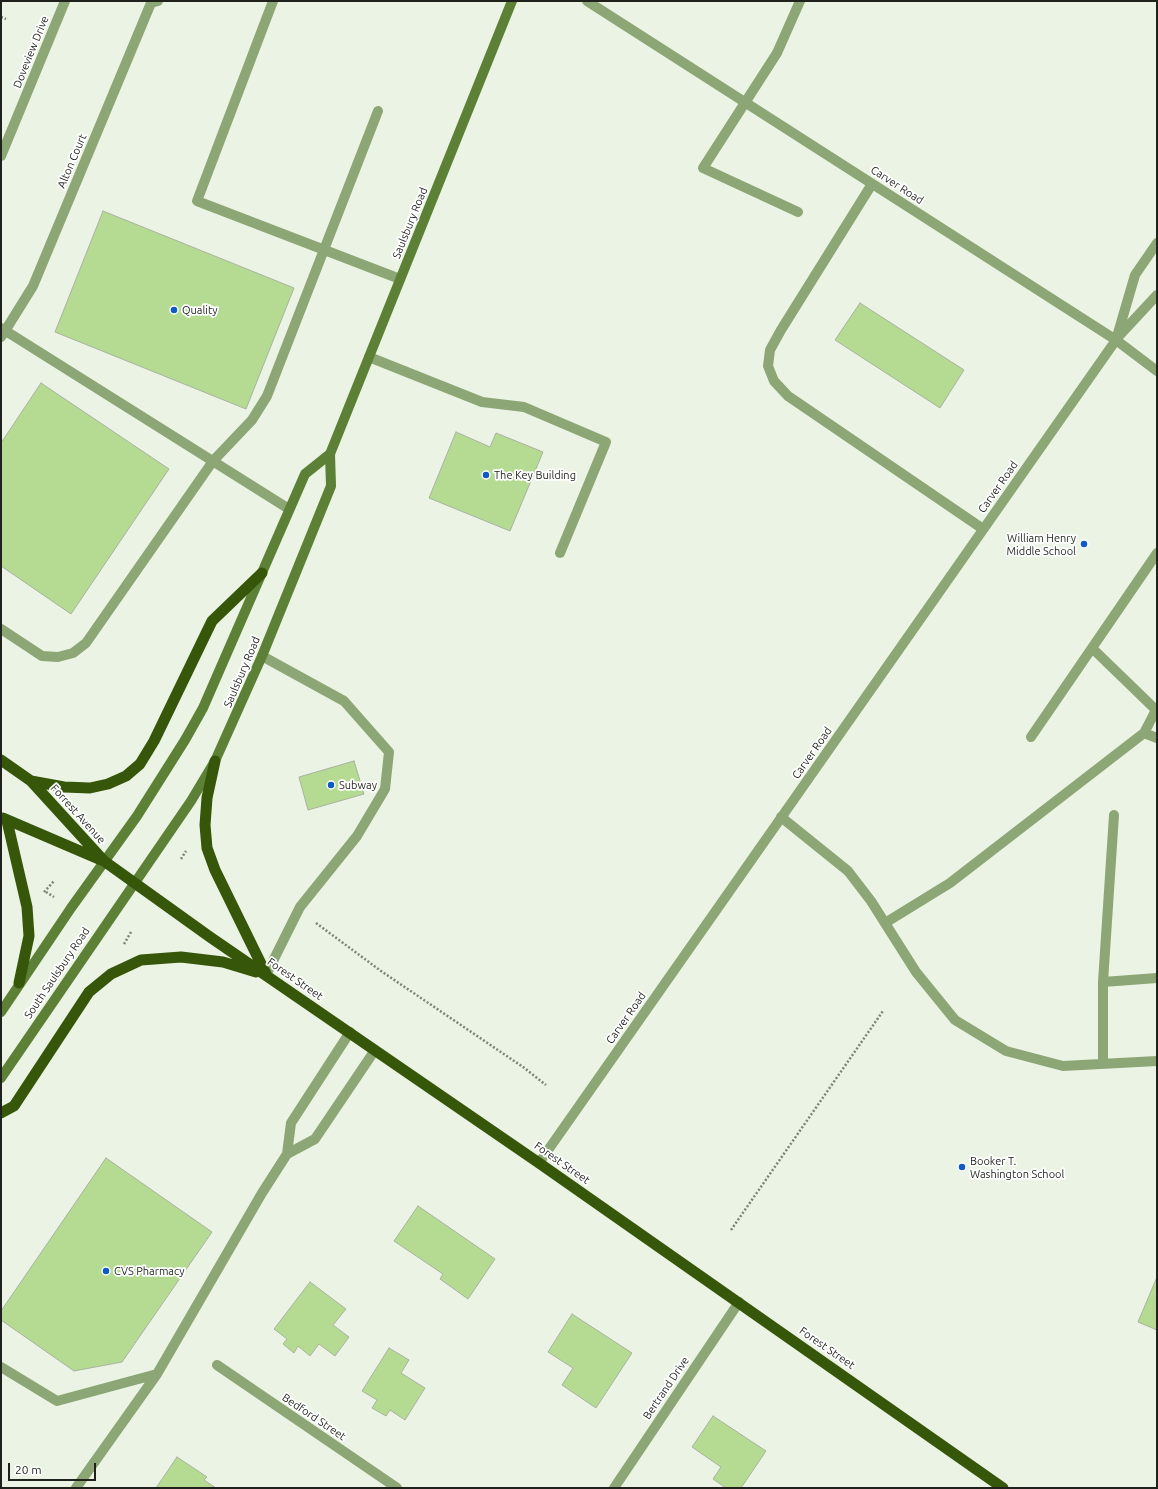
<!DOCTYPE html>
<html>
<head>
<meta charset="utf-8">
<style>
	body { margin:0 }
	#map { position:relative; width:1158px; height:1489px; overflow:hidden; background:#ebf4e4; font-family:Ubuntu,sans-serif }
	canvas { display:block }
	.frame { position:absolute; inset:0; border:2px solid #1f221c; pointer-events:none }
	.scale { position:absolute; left:8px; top:1463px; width:88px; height:18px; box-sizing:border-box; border:2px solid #1f221c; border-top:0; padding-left:5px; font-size:12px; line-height:14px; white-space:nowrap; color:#1f221c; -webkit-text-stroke:3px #fff; paint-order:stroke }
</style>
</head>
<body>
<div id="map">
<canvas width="1158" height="1489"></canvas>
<div class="frame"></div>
<div class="scale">20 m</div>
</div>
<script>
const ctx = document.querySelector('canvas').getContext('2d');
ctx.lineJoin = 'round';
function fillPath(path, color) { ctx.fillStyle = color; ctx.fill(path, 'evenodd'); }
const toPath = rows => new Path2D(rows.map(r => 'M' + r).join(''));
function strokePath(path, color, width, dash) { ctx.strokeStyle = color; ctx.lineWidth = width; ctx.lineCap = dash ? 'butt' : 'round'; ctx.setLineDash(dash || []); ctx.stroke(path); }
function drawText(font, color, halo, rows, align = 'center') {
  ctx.font = font + ' Ubuntu,sans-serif'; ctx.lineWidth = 3.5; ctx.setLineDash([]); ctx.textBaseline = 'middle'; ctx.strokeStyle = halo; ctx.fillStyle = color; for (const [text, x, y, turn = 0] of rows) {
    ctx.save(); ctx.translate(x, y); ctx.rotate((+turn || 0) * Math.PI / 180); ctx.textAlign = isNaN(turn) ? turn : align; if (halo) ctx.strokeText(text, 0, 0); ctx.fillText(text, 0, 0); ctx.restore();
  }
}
const building = toPath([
	[103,211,294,288,246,409,55,332,103,211],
	[860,303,964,370,940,408,835,340,860,303],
	[41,383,169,469,71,614,1,566,1,443,41,383],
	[456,432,490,447,496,433,543,452,510,531,429,498,456,432],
	[354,761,364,794,308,810,299,777,354,761],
	[106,1158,212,1232,122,1362,74,1371,1,1320,1,1311,106,1158],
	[418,1206,495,1259,468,1299,440,1279,443,1274,394,1241,418,1206],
	[1157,1277,1157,1330,1138,1322,1157,1277],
	[310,1282,346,1309,333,1325,349,1337,335,1356,319,1344,310,1356,298,1346,294,1353,283,1344,287,1339,274,1329,310,1282],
	[572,1314,632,1353,596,1408,562,1385,573,1368,548,1352,572,1314],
	[389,1348,409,1360,401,1373,425,1388,405,1420,390,1410,386,1416,372,1408,377,1400,362,1391,389,1348],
	[713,1416,766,1451,741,1488,726,1488,713,1479,721,1467,692,1447,713,1416],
	[177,1457,207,1477,204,1480,216,1488,156,1488,177,1457]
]);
fillPath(building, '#b4db91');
strokePath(building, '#a9b1a2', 1);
strokePath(toPath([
	[1,17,6,19],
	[181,859,186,851],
	[44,892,54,881],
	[46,892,54,897],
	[316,923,381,971,523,1067,546,1085],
	[124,944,131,932],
	[731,1230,883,1011]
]), '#7c8277', 2.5, [2, 2]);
strokePath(toPath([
	[273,1,197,201,400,279],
	[872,184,781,330,770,350,768,366,774,381,788,396,983,529],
	[798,212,703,168,777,53,800,1],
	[1,337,5,331],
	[1117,338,1157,295],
	[1116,340,1135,275,1157,243],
	[1116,340,1157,371],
	[369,357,482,402,524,407,606,442,560,553],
	[1,629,42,656,58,657,73,653,86,643,213,461,252,420,267,396,378,111],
	[262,656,344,701,389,752,385,789,357,836,300,907,266,975],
	[1144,733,1157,738],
	[1031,737,1157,553],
	[781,817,848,871,871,901,916,972,955,1020,1006,1051,1063,1066,1157,1061],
	[885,923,950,883,1144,733,1156,710,1092,648],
	[1103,982,1157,978],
	[350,1032,291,1123,287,1154,315,1139,375,1050],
	[1103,1063,1103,982,1114,815],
	[1,1367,57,1401,157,1374],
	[76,1488,157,1374,262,1193,287,1154]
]), '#8ca675', 10);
strokePath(toPath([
	[1,156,65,1],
	[1,328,289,509],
	[5,331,33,286,151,3,158,1],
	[539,1163,1116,340,587,1],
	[217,1365,397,1488],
	[614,1488,739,1302]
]), '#8ca675', 10);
strokePath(toPath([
	[1,1012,71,908,137,816,185,740,203,708,305,474,330,454],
	[1,1078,191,801,215,761,262,656,331,486,330,454,512,1]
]), '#5c8035', 10);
strokePath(toPath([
	[1,760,31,781,104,861,210,937,539,1163,1003,1488],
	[215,761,207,798,205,825,207,848,215,870,266,974],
	[31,781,64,787,90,788,108,784,126,776,140,764,154,741,212,621,262,573],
	[3,818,101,860],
	[7,821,27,907,29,936,19,983],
	[1,1113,14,1106,89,992,111,974,141,960,181,957,223,962,256,972]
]), '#36560a', 11);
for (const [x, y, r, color] of [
	[174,310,4,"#1059c4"],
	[486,475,4,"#1059c4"],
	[1084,544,4,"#1059c4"],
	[331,785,4,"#1059c4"],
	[962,1167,4,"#1059c4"],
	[106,1271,4,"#1059c4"]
]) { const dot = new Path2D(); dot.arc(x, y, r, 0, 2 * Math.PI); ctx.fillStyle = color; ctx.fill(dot); strokePath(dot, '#fff', 1.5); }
drawText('11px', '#1f221c', '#fff', [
	["Doveview Drive",31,52,-68],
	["Alton Court",72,161,-67],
	["Carver Road",897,185,33],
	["Saulsbury Road",410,223,-68],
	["Carver Road",998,487,-55],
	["Saulsbury Road",242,672,-67],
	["Carver Road",812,753,-55],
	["Forrest Avenue",78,814,48],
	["South Saulsbury Road",57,973,-56],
	["Forest Street",295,979,35],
	["Carver Road",626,1018,-55],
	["Forest Street",562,1163,35],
	["Forest Street",827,1348,35],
	["Bertrand Drive",666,1388,-56],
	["Bedford Street",314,1417,34]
]);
drawText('11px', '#1f221c', '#fff', [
	["Quality",182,310],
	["The Key Building",494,475],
	["William Henry",1076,538,"right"],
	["Middle School",1076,551,"right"],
	["Subway",339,785],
	["Booker T.",970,1161],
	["Washington School",970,1174],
	["CVS Pharmacy",114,1271]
], 'left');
</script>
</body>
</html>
